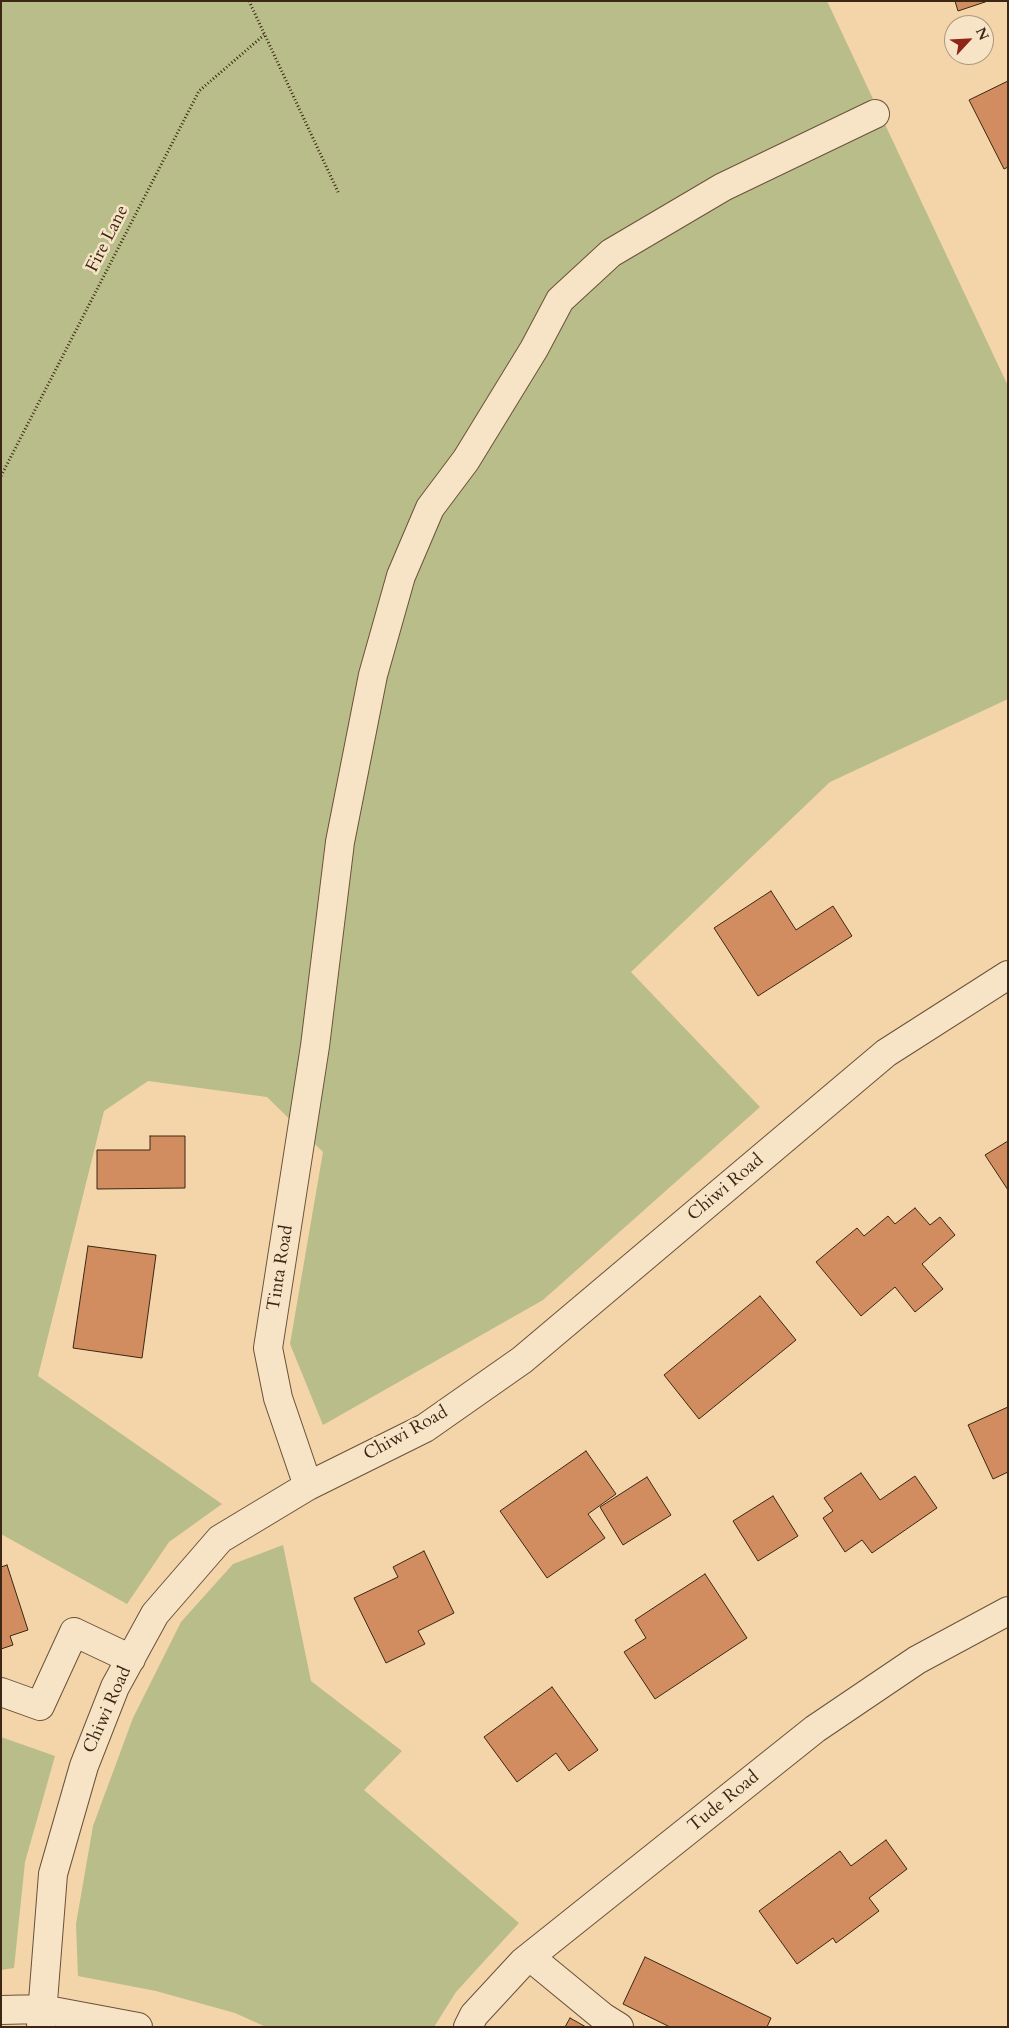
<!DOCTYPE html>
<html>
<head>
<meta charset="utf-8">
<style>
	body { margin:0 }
	#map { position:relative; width:1009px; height:2028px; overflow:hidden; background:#f3d5a9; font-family:Cardo,serif }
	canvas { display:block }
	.frame { position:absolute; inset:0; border:2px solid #3c2714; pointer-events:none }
	.north { position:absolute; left:944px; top:15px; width:50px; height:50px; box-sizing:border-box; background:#f7e4c7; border:1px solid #ac987f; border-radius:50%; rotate:65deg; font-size:14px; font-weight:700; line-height:20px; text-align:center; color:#3c2714 }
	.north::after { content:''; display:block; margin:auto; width:18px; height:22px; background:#8f2418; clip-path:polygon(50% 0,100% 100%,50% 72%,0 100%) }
</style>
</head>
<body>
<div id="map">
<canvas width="1009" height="2028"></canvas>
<div class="frame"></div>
<div class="north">N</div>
</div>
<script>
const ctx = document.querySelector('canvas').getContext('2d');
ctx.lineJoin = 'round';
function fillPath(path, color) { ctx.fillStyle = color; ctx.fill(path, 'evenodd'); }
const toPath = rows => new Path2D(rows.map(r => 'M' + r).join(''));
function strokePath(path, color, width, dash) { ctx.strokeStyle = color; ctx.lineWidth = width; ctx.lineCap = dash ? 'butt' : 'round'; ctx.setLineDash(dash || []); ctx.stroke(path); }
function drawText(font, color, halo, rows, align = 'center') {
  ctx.font = font + ' Cardo,serif'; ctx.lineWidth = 5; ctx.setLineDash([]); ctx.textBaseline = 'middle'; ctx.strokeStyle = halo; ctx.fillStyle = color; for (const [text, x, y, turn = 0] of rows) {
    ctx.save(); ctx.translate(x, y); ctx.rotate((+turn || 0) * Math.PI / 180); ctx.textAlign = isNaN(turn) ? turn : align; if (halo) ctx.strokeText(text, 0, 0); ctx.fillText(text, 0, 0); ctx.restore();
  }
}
fillPath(toPath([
	[1,1,827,1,1008,386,1008,699,830,782,631,972,760,1107,543,1300,323,1425,290,1344,323,1152,267,1097,148,1081,104,1111,38,1376,222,1504,169,1542,127,1604,1,1534],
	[283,1545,311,1681,402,1751,364,1790,519,1923,456,1992,434,2027,266,2027,235,2013,156,1991,78,1976,76,1924,93,1826,133,1718,181,1622,233,1564],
	[1,1737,55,1756,25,1862,14,1968,1,1970]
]), '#b9bd89');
const building = toPath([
	[955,1,988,1,958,11,955,1],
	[1008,81,1008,167,1004,169,969,100,1008,81],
	[771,891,796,930,833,906,852,936,758,996,714,928,771,891],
	[150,1136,185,1136,185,1188,97,1189,97,1150,150,1150,150,1136],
	[1008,1141,1008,1190,985,1155,1008,1141],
	[915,1208,930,1225,940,1217,955,1235,922,1264,943,1289,915,1312,895,1287,861,1316,816,1262,857,1228,864,1236,888,1216,895,1224,915,1208],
	[88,1246,156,1255,142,1358,73,1348,88,1246],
	[760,1296,796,1340,699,1419,664,1375,760,1296],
	[1008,1407,1008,1472,993,1479,968,1425,1008,1407],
	[586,1451,616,1494,588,1514,605,1538,547,1578,500,1511,586,1451],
	[861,1473,880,1500,915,1476,937,1508,872,1553,862,1540,845,1552,823,1518,833,1511,824,1498,861,1473],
	[647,1477,671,1515,623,1545,600,1507,647,1477],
	[773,1496,798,1536,758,1561,733,1521,773,1496],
	[424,1551,454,1613,418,1631,425,1644,386,1663,354,1598,398,1577,393,1567,424,1551],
	[7,1565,28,1630,10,1636,13,1645,1,1649,1,1567,7,1565],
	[705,1574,747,1638,655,1699,624,1652,646,1638,635,1620,705,1574],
	[552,1687,598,1750,569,1771,556,1753,517,1782,484,1737,552,1687],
	[886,1840,907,1869,869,1898,879,1911,836,1943,833,1938,797,1964,759,1911,840,1851,851,1866,886,1840],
	[645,1957,771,2018,767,2027,670,2027,623,2004,645,1957],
	[570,2018,586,2027,565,2027,570,2018]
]);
fillPath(building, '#d18d5f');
strokePath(building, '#3c2714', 1);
const minor = toPath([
	[308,1486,278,1398,268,1348,315,1046,340,842,373,675,401,576,430,508,466,460,534,349,560,300,611,253,723,187,875,114],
	[1,1692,40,1706,74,1632,131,1659],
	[530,1957,603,2017,619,2027],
	[1,2010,42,2009,138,2027],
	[41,2027,53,1874,84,1766,115,1687,155,1614,220,1539,308,1486,425,1428,522,1360,886,1053,1008,975],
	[468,2027,474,2015,523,1962,815,1729,917,1660,1008,1611]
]);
strokePath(minor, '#6a5239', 30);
strokePath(toPath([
	[249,1,339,194],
	[1,476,199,91,264,35]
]), '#3c2714', 3, [1, 2.5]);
strokePath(minor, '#f7e4c7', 28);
drawText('18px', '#3c2714', '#f7e4c7', [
	["Fire Lane",108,239,-63],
	["Chiwi Road",726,1188,-40],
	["Tinta Road",281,1268,-81],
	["Chiwi Road",406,1434,-29],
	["Chiwi Road",108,1710,-66],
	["Tude Road",724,1802,-39]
]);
</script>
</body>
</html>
